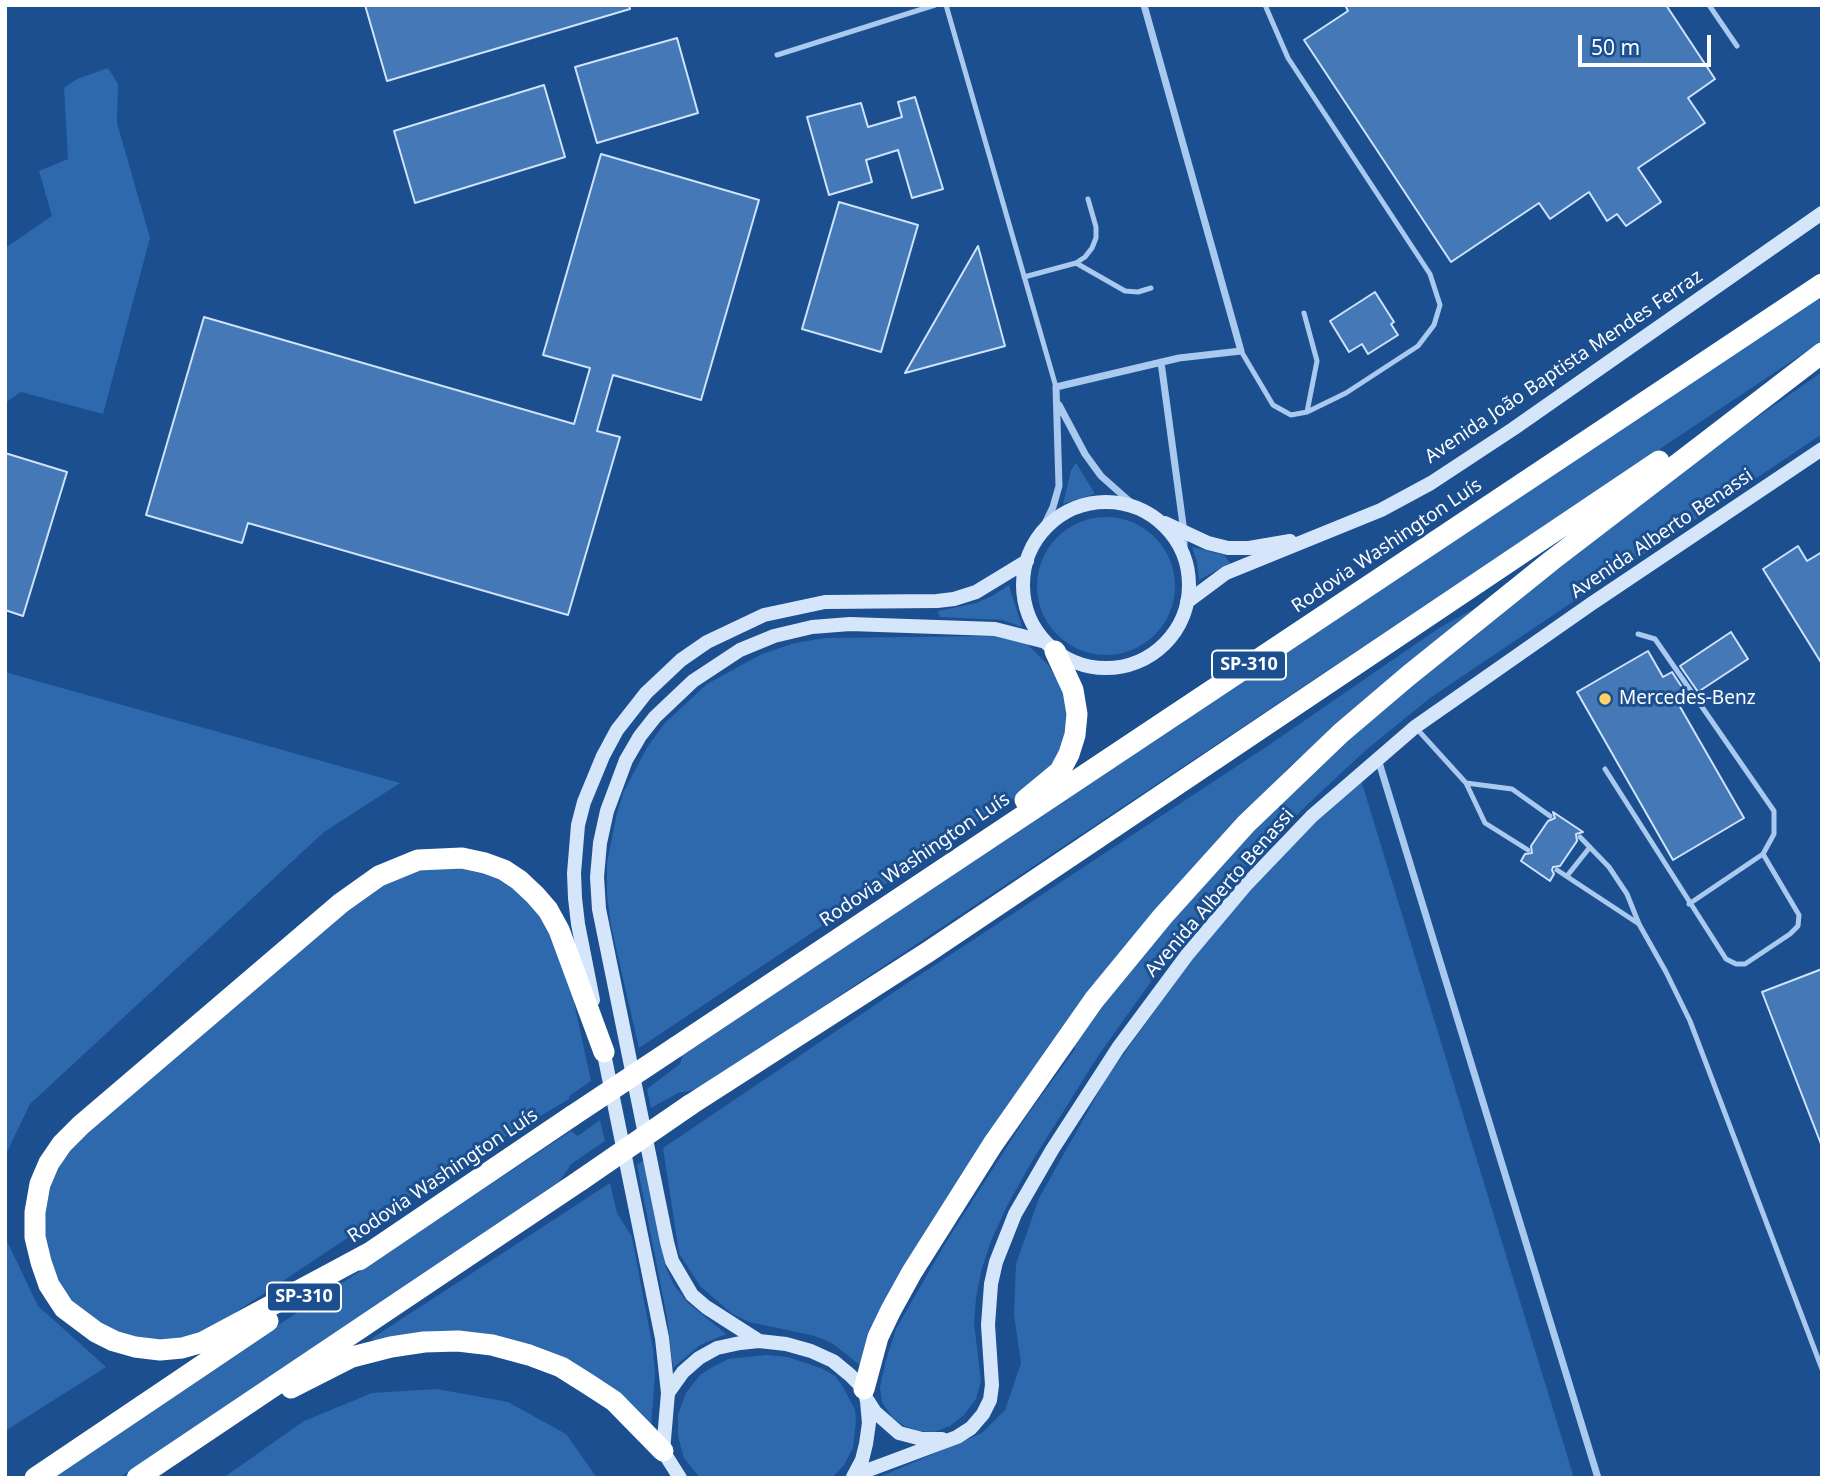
<!DOCTYPE html>
<html>
<head>
<meta charset="utf-8">
<style>
	body { margin:0 }
	#map { position:relative; width:1827px; height:1483px; overflow:hidden; background:#1b4f8f; font-family:"Noto Sans",sans-serif }
	canvas { display:block }
	.frame { position:absolute; inset:0; border:7px solid #fff; pointer-events:none }
	.scale { position:absolute; left:1578px; top:35px; width:133px; height:32px; box-sizing:border-box; border:4px solid #fff; border-top:0; padding-left:9px; font-size:21px; line-height:24px; white-space:nowrap; color:#fff; -webkit-text-stroke:5px #1b4f8f; paint-order:stroke }
</style>
</head>
<body>
<div id="map">
<canvas width="1827" height="1483"></canvas>
<div class="frame"></div>
<div class="scale">50 m</div>
</div>
<script>
const ctx = document.querySelector('canvas').getContext('2d');
ctx.lineJoin = 'round';
function fillPath(path, color) { ctx.fillStyle = color; ctx.fill(path, 'evenodd'); }
const toPath = rows => new Path2D(rows.map(r => 'M' + r).join(''));
function strokePath(path, color, width, dash) { ctx.strokeStyle = color; ctx.lineWidth = width; ctx.lineCap = dash ? 'butt' : 'round'; ctx.setLineDash(dash || []); ctx.stroke(path); }
function drawText(font, color, halo, rows, align = 'center') {
  ctx.font = font + ' "Noto Sans",sans-serif'; ctx.lineWidth = 6; ctx.setLineDash([]); ctx.textBaseline = 'middle'; ctx.strokeStyle = halo; ctx.fillStyle = color; for (const [text, x, y, turn = 0] of rows) {
    ctx.save(); ctx.translate(x, y); ctx.rotate((+turn || 0) * Math.PI / 180); ctx.textAlign = isNaN(turn) ? turn : align; if (halo) ctx.strokeText(text, 0, 0); ctx.fillText(text, 0, 0); ctx.restore();
  }
}
fillPath(toPath([
	[108,68,118,84,117,123,150,238,103,414,21,392,5,403,5,248,52,216,39,171,68,159,64,88,77,79],
	[1822,296,1822,341,699,1089,678,1093,651,1108,647,1089,680,1064,683,1055],
	[1822,372,1822,434,1430,698,1366,750,1310,802,1255,857,1207,910,1162,966,1098,1056,1031,1163,1007,1206,991,1241,982,1268,976,1298,974,1323,981,1381,976,1399,964,1415,950,1426,934,1432,918,1431,904,1426,892,1417,882,1402,880,1387,886,1360,896,1329,946,1242,1026,1117,1075,1049,1073,1043,1151,943,1245,835,1385,702,1730,436],
	[1076,463,1095,494,1063,504,1071,470],
	'1037 586a69 69 0 1 1 138 0a69 69 0 1 1-138 0Z',
	[1192,547,1224,555,1230,563,1199,580,1197,562],
	[1009,585,1022,627,1002,620,940,617,938,611,976,603,992,596],
	[1501,594,1290,766,1127,946,861,1366,832,1343,815,1336,749,1322,731,1313,700,1286,679,1253,663,1148,903,986,1269,745,1439,628],
	[996,636,1027,644,1048,665,1059,682,1065,697,1068,717,1064,751,1031,786,1014,798,639,1048,611,926,607,894,607,863,617,813,624,791,648,746,665,723,707,684,762,654,795,643,825,638],
	[5,672,400,783,324,832,30,1104,5,1156],
	[1361,780,1574,1478,877,1478,982,1433,1005,1410,1021,1363,1014,1315,1016,1264,1039,1198,1106,1079,1220,919,1301,832],
	[415,868,475,868,510,884,541,911,565,960,591,1081,569,1096,569,1099,453,1168,215,1326,194,1335,173,1339,151,1339,127,1335,106,1327,71,1300,59,1283,50,1260,44,1233,46,1208,51,1184,68,1150,83,1134,377,886],
	[600,1120,605,1141,571,1164,560,1181,119,1478,53,1478,283,1322,571,1131,578,1136],
	[644,1160,666,1268,674,1285,687,1302,726,1334,700,1345,673,1368,667,1317,637,1165],
	[610,1183,617,1213,632,1237,653,1349,655,1373,651,1427,565,1361,377,1342,371,1339],
	[5,1237,38,1306,106,1367,5,1431],
	[767,1355,788,1357,823,1369,835,1376,842,1385,855,1410,856,1421,853,1448,844,1465,832,1478,700,1478,684,1458,678,1436,678,1414,686,1393,700,1375,709,1369,728,1359],
	[437,1389,508,1402,566,1434,597,1478,223,1478,304,1421,372,1393]
]), '#2e69ad');
const building = toPath([
	[365,5,629,5,630,9,387,81,365,5],
	[1345,5,1666,5,1715,79,1688,98,1705,123,1638,168,1661,202,1626,226,1617,214,1607,221,1589,192,1550,219,1539,203,1451,262,1304,40,1348,11,1345,5],
	[677,38,698,113,597,143,575,67,677,38],
	[544,85,565,157,415,203,394,131,544,85],
	[915,97,943,189,912,198,898,150,866,160,872,182,829,195,807,117,861,103,868,127,902,117,898,102,915,97],
	[601,154,759,200,701,400,613,375,597,431,620,437,568,615,248,523,242,543,146,515,204,317,574,424,590,368,543,355,601,154],
	[839,202,918,225,881,352,802,329,839,202],
	[978,246,1005,346,905,373,978,246],
	[1375,292,1394,322,1391,324,1398,335,1368,354,1362,344,1349,352,1330,321,1375,292],
	[5,453,67,472,23,616,5,610,5,453],
	[1798,546,1807,561,1822,552,1822,664,1763,569,1798,546],
	[1731,632,1748,659,1698,692,1680,666,1731,632],
	[1648,651,1663,677,1672,672,1689,698,1679,705,1744,818,1673,860,1577,692,1648,651],
	[1553,812,1583,832,1576,834,1577,841,1560,866,1553,867,1552,870,1554,874,1550,881,1521,861,1525,854,1532,853,1531,846,1548,821,1555,818,1553,812],
	[1822,969,1822,1144,1821,1144,1762,992,1822,969]
]);
fillPath(building, '#4478b7');
strokePath(building, '#cfe3fa', 2);
strokePath(toPath([
	[946,5,1056,387],
	[1709,5,1737,46],
	[777,55,935,5],
	[1076,263,1125,291,1138,292,1151,288],
	[1024,277,1076,263,1085,257,1092,248,1096,238,1096,227,1088,199],
	[1304,313,1317,361,1307,412],
	[1241,351,1273,405,1291,415,1307,412,1346,393,1418,346,1434,325,1440,305,1430,274,1288,58,1265,5],
	[1638,634,1655,639,1774,811,1774,834,1763,854,1689,904],
	[1417,729,1466,783,1485,823,1528,850],
	[1605,769,1726,959,1736,964,1745,964,1790,934,1798,926,1799,915,1763,854],
	[1466,783,1512,789,1550,816],
	[1580,837,1609,867,1627,894,1639,924,1666,972,1690,1021,1822,1369],
	[1557,870,1639,924],
	[1567,876,1590,847]
]), '#a9c9ee', 5);
strokePath(toPath([
	[1161,362,1184,532,1184,555],
	[1059,405,1085,454,1101,476,1136,507],
	[1039,536,1053,507,1059,486,1056,387,1179,358,1241,351,1144,5],
	[1378,759,1598,1478]
]), '#a9c9ee', 7);
strokePath(toPath([
	'1023 585a83 83 0 1 1 166 0a83 83 0 1 1-166 0Z',
	[1165,523,1208,543,1228,548,1249,548,1290,541],
	[1187,602,1226,573,1381,510,1431,483,1513,429,1822,213],
	[593,1000,578,924,575,898,574,873,578,825,584,802,603,756,617,730,646,693,681,660,707,642,764,615,825,602,937,601,954,599,976,592,1027,561],
	[602,1044,662,1338,668,1393,663,1451,680,1478],
	[759,1341,706,1307,692,1295,672,1261,667,1242,599,909,597,877,600,843,607,811,626,760,640,736,655,717,693,681,740,650,774,636,812,627,850,624,995,629,1046,642],
	[668,1393,683,1372,699,1358,717,1348,740,1343,759,1341,786,1344,811,1351,833,1361,850,1375,864,1389,867,1401,869,1423,866,1444,862,1460,853,1477],
	[868,1401,875,1412,899,1433,922,1439,942,1439],
	[855,1475,957,1437,971,1428,983,1414,990,1400,992,1385,988,1325,991,1284,996,1262,1015,1214,1052,1150,1118,1048,1187,955,1245,886,1312,816,1415,727,1591,604,1822,449]
]), '#d6e6fa', 14);
strokePath(toPath([
	[1025,800,1060,771,1069,754,1075,735,1077,714,1073,690,1055,651],
	[676,1047,1822,284],
	[690,1105,928,952,1659,461],
	[369,1253,203,1342,182,1348,160,1350,135,1347,114,1341,96,1332,64,1308,49,1285,41,1262,35,1237,35,1212,40,1184,49,1163,62,1144,81,1125,341,903,379,876,418,860,462,858,485,863,504,870,519,880,535,895,548,910,559,930,604,1052],
	[359,1260,572,1116],
	[291,1388,352,1357,391,1347,424,1342,458,1341,492,1345,529,1355,561,1367,588,1384,614,1401,663,1451],
	[864,1389,878,1337,891,1310,912,1272,993,1144,1094,1000,1163,916,1246,824,1341,733,1408,676,1551,561,1822,353],
	[35,1478,268,1321],
	[137,1478,581,1180]
]), '#fff', 21);
strokePath(toPath([
	[572,1116,676,1047],
	[581,1180,690,1105]
]), '#fff', 21);
for (const [x, y, r, color] of [
	[1605,699,7,"#ffd166"]
]) { const dot = new Path2D(); dot.arc(x, y, r, 0, 2 * Math.PI); ctx.fillStyle = color; ctx.fill(dot); strokePath(dot, '#1b4f8f', 2.5); }
for (const [x, y, w] of [
	[1249,665,74],
	[304,1297,74]
]) { const box = new Path2D(); box.roundRect(x - w / 2, y - 14.5, w, 29, 5); ctx.fillStyle = '#1b4f8f'; ctx.fill(box); strokePath(box, '#fff', 2); }
drawText('bold 18px', '#fff', null, [
	["SP-310",1249,665],
	["SP-310",304,1297]
]);
drawText('19px', '#fff', '#1b4f8f', [
	["Avenida João Baptista Mendes Ferraz",1564,367,-34],
	["Avenida Alberto Benassi",1662,534,-34],
	["Rodovia Washington Luís",1387,546,-34],
	["Rodovia Washington Luís",915,860,-34],
	["Avenida Alberto Benassi",1220,893,-49],
	["Rodovia Washington Luís",443,1176,-34]
]);
drawText('19px', '#fff', '#1b4f8f', [
	["Mercedes-Benz",1619,699]
], 'left');
</script>
</body>
</html>
